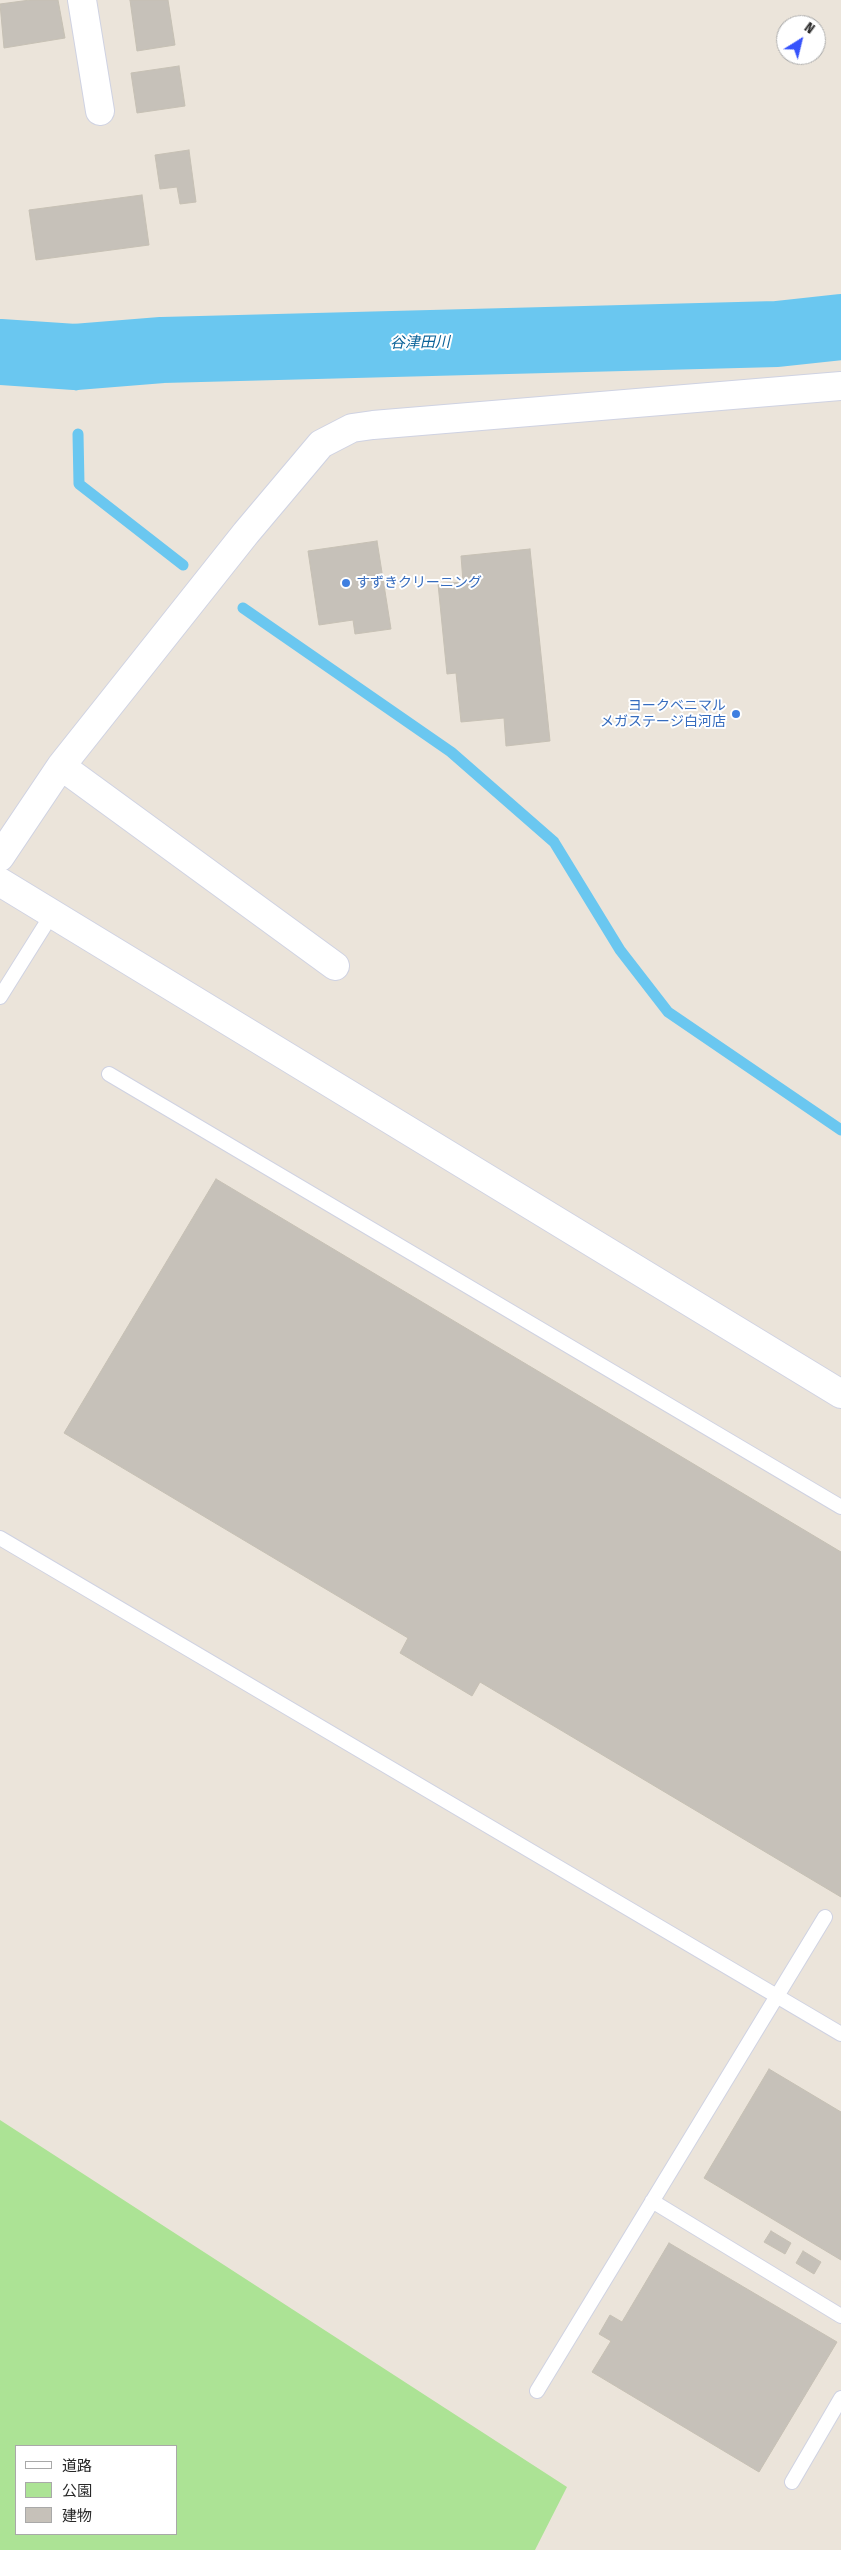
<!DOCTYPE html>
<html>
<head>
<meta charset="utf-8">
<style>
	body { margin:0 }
	#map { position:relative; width:841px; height:2550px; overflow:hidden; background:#ebe4da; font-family:"Fira Sans Condensed","Noto Sans JP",sans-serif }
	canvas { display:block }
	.legend { position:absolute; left:15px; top:2445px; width:162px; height:90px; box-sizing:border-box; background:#fff; border:1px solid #a9a9a9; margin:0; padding:6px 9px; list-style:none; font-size:15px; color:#282828 }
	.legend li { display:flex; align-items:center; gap:10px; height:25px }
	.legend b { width:25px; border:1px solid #a9a9a9 }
	.north { position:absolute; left:776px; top:15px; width:50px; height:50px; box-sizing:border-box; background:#fff; border:1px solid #a9a9a9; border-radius:50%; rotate:36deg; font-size:14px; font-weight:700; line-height:20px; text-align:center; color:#282828 }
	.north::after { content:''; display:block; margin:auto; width:18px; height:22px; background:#3653fc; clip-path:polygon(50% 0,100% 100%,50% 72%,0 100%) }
</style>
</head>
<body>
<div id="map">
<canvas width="841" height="2550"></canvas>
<ul class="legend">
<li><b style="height:6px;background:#fff"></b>道路</li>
<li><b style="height:14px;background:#ace395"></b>公園</li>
<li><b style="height:14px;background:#c6c1b9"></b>建物</li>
</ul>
<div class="north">N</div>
</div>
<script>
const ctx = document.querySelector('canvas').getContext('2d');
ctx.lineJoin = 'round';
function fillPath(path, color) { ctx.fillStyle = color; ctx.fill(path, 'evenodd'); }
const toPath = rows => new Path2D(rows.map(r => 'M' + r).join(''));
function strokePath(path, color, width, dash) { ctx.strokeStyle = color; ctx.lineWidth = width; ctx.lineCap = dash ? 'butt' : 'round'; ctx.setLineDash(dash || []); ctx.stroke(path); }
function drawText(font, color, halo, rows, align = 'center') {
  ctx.font = font + ' "Fira Sans Condensed","Noto Sans JP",sans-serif'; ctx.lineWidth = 4; ctx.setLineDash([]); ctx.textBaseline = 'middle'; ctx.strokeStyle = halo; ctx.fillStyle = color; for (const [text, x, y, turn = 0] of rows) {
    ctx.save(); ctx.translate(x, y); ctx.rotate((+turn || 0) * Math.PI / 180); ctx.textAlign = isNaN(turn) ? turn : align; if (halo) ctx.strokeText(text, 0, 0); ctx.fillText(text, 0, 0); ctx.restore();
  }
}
fillPath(toPath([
	[0,2120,567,2487,535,2550,0,2550],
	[16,2446,176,2446,176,2534,16,2534]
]), '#ace395');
strokePath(toPath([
	[75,357,76,385],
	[78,434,79,484,183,565],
	[243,608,451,752,554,842,620,950,668,1012,841,1130]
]), '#6ac7f0', 11);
strokePath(toPath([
	[0,352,75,357,162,350,777,334,841,327]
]), '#6ac7f0', 66);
const building = toPath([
	[30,0,58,0,65,38,4,48,0,4,30,0],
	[130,0,168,0,175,45,137,51,130,0],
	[179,66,185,106,137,113,131,73,179,66],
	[189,150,196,202,180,204,177,187,160,189,155,155,189,150],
	[142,195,149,245,36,260,29,210,142,195],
	[377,541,391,629,355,634,353,620,319,625,308,551,377,541],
	[530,549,550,741,506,746,504,718,461,722,456,673,447,674,438,584,463,582,461,556,530,549],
	[216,1179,841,1552,841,1897,480,1682,472,1696,400,1653,408,1638,64,1433,216,1179],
	[769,2069,841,2112,841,2260,704,2178,769,2069],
	[771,2231,791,2243,785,2254,764,2242,771,2231],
	[669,2243,837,2342,759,2472,592,2372,611,2341,599,2334,610,2315,622,2322,669,2243],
	[803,2251,821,2262,814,2274,796,2263,803,2251]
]);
fillPath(building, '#c6c1b9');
strokePath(building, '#c6c0b4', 1);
const service = toPath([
	[0,997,52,914],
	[109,1074,841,1507],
	[0,1538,841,2034],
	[652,2201,841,2316],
	[537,2391,825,1917],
	[792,2482,841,2398]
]);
const minor = toPath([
	[82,0,100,111],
	[61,766,335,966],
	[0,857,61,766,246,533,321,444,352,428,373,425,841,386]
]);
const tertiary = toPath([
	[0,882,841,1394]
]);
strokePath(service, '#cfd2e2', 16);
strokePath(minor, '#cfd2e2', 30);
strokePath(tertiary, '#cfd2e2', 30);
strokePath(service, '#fff', 14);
strokePath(minor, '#fff', 28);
strokePath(tertiary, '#fff', 28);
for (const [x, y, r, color] of [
	[346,583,5,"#3f7fe0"],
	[736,714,5,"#3f7fe0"]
]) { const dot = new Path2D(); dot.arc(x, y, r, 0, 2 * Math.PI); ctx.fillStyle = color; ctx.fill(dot); strokePath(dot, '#fff', 2); }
drawText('14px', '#366cbe', '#fff', [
	["すずきクリーニング",356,583],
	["ヨークベニマル",726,706,"right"],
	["メガステージ白河店",726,722,"right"]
], 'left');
drawText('italic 15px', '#0b6399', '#fff', [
	["谷津田川",420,343,-1]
]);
</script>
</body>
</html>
